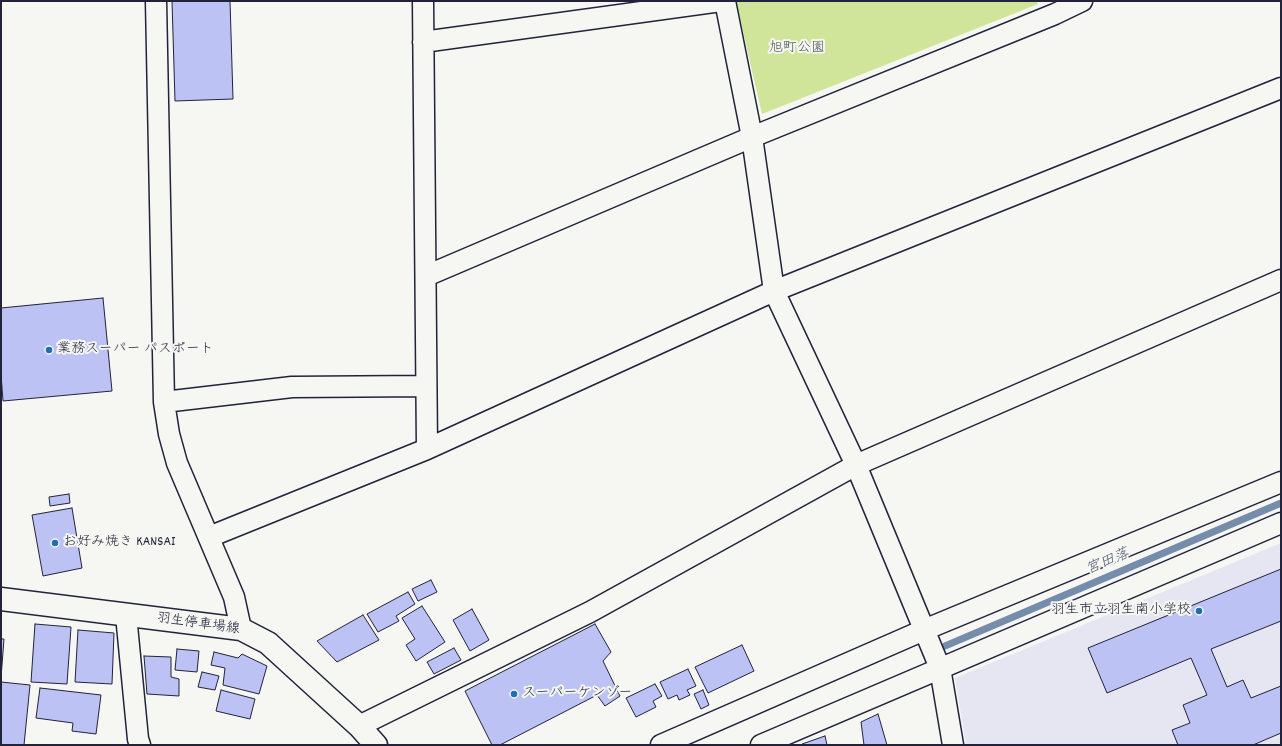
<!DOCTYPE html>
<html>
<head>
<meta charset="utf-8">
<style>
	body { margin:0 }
	#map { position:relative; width:1282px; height:746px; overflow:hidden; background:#f6f6f2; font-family:Dekko,sans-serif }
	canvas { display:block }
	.frame { position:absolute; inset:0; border:2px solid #22223b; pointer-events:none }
</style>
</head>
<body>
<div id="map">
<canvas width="1282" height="746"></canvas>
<div class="frame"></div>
</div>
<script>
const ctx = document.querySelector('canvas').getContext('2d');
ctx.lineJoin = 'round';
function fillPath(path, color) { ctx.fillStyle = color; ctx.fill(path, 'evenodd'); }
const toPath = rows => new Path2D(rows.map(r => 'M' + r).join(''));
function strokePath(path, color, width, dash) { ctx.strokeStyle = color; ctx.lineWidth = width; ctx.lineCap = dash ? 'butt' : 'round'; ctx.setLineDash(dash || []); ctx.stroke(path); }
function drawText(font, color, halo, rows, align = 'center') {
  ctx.font = font + ' Dekko,"Klee One",sans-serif'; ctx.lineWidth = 4; ctx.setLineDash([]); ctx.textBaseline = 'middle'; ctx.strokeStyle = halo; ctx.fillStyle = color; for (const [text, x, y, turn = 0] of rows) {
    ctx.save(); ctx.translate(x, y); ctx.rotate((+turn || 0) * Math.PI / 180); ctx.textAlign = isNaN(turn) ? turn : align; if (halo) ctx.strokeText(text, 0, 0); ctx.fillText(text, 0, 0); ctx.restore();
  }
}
fillPath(toPath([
	[1281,543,1281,745,966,745,955,678]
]), '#e5e6f2');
fillPath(toPath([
	[736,1,1036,1,1038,4,762,114]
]), '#d0e59a');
strokePath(toPath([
	[945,646,1281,503]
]), '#758cab', 7);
const building = toPath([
	[172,1,230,1,233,99,175,101,172,1],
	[103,298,112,391,3,401,1,374,1,308,103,298],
	[69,494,70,503,50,506,49,497,69,494],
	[72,508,82,568,43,576,32,515,72,508],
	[1281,569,1281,621,1211,649,1227,687,1243,680,1251,698,1281,686,1281,733,1253,745,1178,745,1172,730,1190,723,1183,705,1207,695,1191,658,1107,693,1088,648,1281,569],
	[431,580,437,592,418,601,412,589,431,580],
	[408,592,415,604,396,616,399,621,378,632,367,614,408,592],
	[422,606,445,642,416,661,406,645,415,639,402,618,422,606],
	[472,609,489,640,470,651,453,620,472,609],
	[363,615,379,640,337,662,317,641,363,615],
	[35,624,71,627,67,684,31,682,35,624],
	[595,624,611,652,603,661,620,696,605,706,597,695,500,745,492,745,465,691,595,624],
	[78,630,114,633,112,684,75,682,78,630],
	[1,639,4,639,1,678,1,639],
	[742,645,754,671,708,693,695,667,742,645],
	[454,648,461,660,434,674,427,662,454,648],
	[177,649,199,651,197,672,175,670,177,649],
	[214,652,238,658,242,654,267,666,259,694,223,685,225,668,211,665,214,652],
	[144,656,171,657,171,677,179,679,179,696,147,694,144,656],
	[688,669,696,686,687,690,690,695,679,700,677,695,668,699,660,682,688,669],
	[202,672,219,676,215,690,198,687,202,672],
	[1,682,30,685,24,745,1,745,1,682],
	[655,684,662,696,653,701,656,707,636,717,626,698,655,684],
	[40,688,101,695,96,734,72,731,73,723,36,718,40,688],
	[221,690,255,699,250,719,216,711,221,690],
	[703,690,709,705,701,709,694,694,703,690],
	[878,714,887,745,864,745,861,722,878,714],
	[825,736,827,745,802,745,802,744,825,736]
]);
fillPath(building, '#bcc2f3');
strokePath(building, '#22223b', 1);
const street = toPath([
	[156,1,164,402,169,434,177,463,234,597,241,629],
	[423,1,427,449],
	[725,1,752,137,774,291,856,465,940,668,953,745],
	[423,42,721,1],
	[426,276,752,137,1055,14,1082,1],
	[164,402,292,387,426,386],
	[209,537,427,449,774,291,1281,88],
	[126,615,138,739,140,745],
	[359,726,590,612,856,465,1281,280],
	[661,745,924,630,1281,482],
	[761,745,1281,523]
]);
const secondary = toPath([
	[1,599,241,629,268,643,359,726,376,745]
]);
strokePath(street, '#22223b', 23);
strokePath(secondary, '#22223b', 25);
strokePath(street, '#f6f6f2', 20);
strokePath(secondary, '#f6f6f2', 22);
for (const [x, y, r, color] of [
	[49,350,4,"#1f6fb2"],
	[55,543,4,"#1f6fb2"],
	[1199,611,4,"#1f6fb2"],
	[514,694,4,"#1f6fb2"]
]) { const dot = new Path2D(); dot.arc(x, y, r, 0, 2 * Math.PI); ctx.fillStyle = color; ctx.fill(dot); strokePath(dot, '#f6f6f2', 1.5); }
drawText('14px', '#4e5353', '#f6f6f2', [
	["旭町公園",797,49]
]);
drawText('14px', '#22223b', '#f6f6f2', [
	["業務スーパー パスポート",57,350],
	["お好み焼き KANSAI",63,543],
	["羽生市立羽生南小学校",1191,611,"right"],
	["スーパーケンゾー",522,694]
], 'left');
drawText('14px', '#22223b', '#f6f6f2', [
	["羽生停車場線",198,625,8]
]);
drawText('italic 15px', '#4c5773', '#f6f6f2', [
	["宮田落",1108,563,-23]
]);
</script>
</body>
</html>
